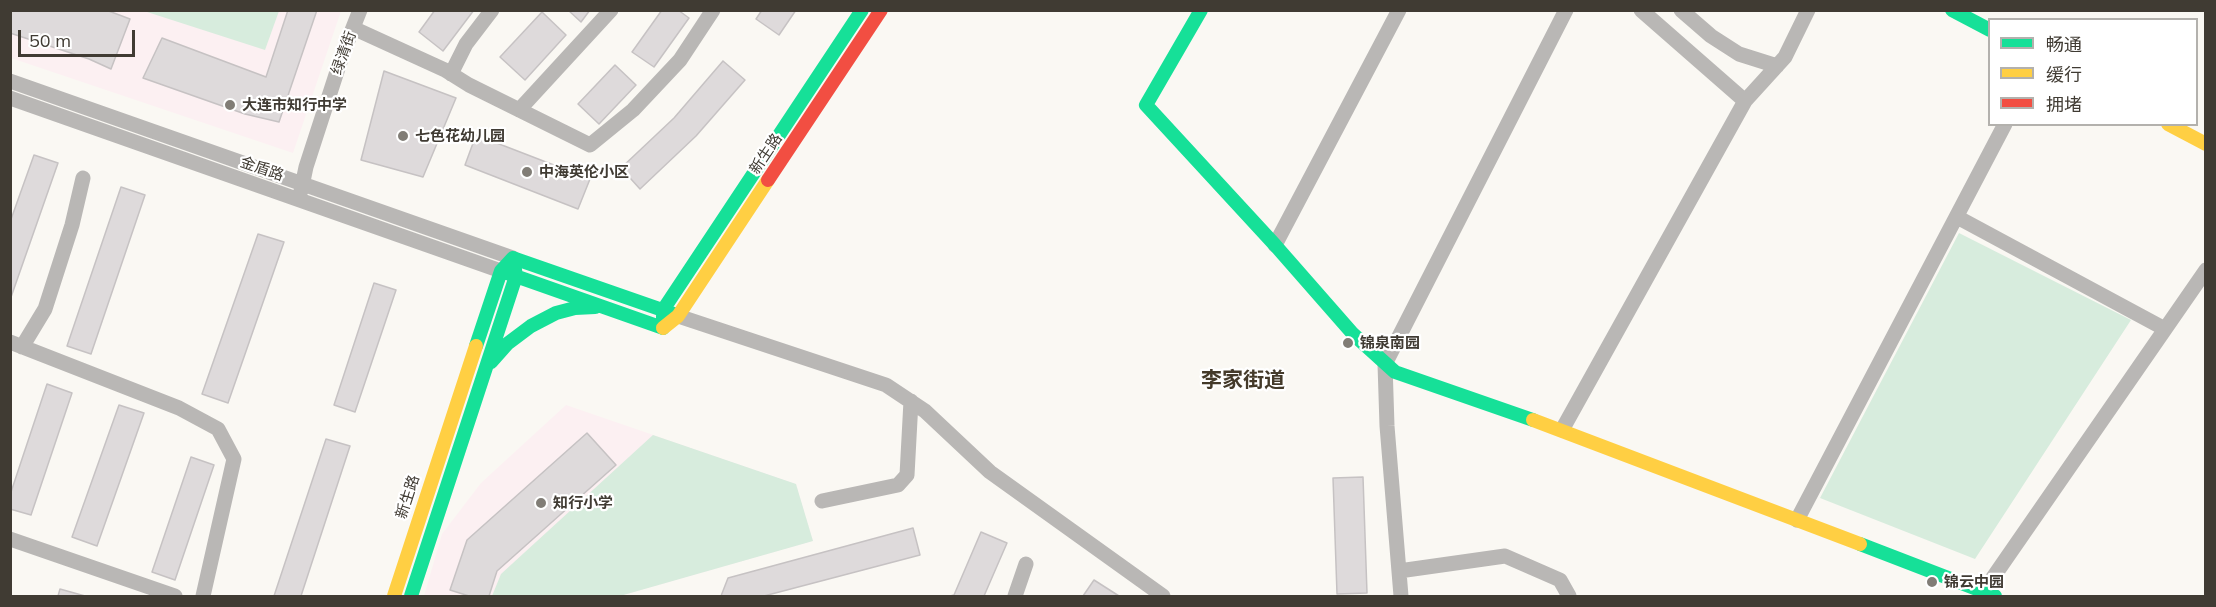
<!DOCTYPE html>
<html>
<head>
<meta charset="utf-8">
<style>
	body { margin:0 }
	#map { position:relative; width:2216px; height:607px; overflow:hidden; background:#faf8f3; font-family:Mulish,"Noto Sans SC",sans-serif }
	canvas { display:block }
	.frame { position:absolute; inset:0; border:12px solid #403b33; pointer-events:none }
	.legend { position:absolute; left:1988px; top:18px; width:210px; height:108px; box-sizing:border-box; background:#fff; border:2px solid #b3b1ad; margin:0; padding:8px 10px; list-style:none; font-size:18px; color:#403b33 }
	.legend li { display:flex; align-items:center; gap:12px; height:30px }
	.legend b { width:30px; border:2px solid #b3b1ad }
	.scale { position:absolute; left:18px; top:30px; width:117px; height:27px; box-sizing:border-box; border:3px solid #403b33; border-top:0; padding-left:8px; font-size:18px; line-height:21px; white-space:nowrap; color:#403b33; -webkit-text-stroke:4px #fff; paint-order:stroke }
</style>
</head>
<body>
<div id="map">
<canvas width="2216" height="607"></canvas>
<div class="frame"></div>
<ul class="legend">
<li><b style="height:8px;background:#16e098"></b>畅通</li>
<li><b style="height:8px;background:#ffcf43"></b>缓行</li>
<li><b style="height:8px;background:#f24e42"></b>拥堵</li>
</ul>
<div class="scale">50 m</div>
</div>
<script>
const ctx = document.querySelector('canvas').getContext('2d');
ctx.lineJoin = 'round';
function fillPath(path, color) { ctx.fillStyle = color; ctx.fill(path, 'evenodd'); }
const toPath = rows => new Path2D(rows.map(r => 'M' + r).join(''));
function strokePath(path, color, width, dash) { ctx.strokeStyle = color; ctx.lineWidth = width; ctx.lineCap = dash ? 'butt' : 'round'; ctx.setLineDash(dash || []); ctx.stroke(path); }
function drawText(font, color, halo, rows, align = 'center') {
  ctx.font = font + ' Mulish,"Noto Sans SC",sans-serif'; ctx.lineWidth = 4.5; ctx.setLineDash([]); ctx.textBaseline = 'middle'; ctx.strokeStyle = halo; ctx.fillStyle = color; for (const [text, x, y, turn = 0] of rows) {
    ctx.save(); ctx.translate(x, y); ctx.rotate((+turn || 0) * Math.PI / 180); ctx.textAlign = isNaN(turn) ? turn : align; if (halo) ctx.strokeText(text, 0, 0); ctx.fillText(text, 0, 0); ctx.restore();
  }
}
fillPath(toPath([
	[11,11,341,11,293,153,11,58],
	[566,405,796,484,813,541,620,596,424,596,442,534,481,483]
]), '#fcf0f2');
fillPath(toPath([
	[144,11,279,10,279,11,265,50],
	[1959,233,2131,320,1975,559,1820,498],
	[653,435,796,484,813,541,620,596,492,596,501,574]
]), '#d7ecdd');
const building = toPath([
	[10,10,106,10,130,19,111,69,89,59,10,33,10,10],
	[288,10,317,10,279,122,245,114,143,78,162,38,266,77,288,10],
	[435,10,474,10,443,51,419,32,435,10],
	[568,10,590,10,581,22,568,10],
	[662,10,678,10,689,18,654,67,632,52,662,10],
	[762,10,796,10,779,35,756,19,762,10],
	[542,12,566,35,525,80,500,57,542,12],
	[723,61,745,80,696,136,640,189,621,168,674,118,723,61],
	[615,65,636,85,599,124,578,104,615,65],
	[384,71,456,98,423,177,361,160,384,71],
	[476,135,590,179,578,209,465,165,476,135],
	[34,155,58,163,10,300,10,222,34,155],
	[121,187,145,195,91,354,67,346,121,187],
	[258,234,284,242,228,403,202,394,258,234],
	[374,283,396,290,355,412,334,405,374,283],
	[47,384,72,393,31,515,10,509,10,495,47,384],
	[119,405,144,413,97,546,72,537,119,405],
	[587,433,616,465,497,571,489,596,469,596,450,590,467,540,587,433],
	[326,439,350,446,301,596,274,596,326,439],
	[191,457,214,465,175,580,152,572,191,457],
	[1363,477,1367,593,1337,594,1333,478,1363,477],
	[913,528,920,555,764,596,721,596,728,578,913,528],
	[981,532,1007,543,984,596,950,596,954,595,981,532],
	[1094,580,1119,596,1083,596,1094,580],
	[60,589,85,596,58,596,60,589]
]);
fillPath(building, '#dedadb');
strokePath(building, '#c6c2c3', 1.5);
strokePath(toPath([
	[1641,10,1745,101],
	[1681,10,1711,36,1739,54,1777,66],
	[353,28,445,70,469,85,590,145,633,110,680,60,713,10],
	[451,74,466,44,492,10],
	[10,81,513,258],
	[10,98,501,271],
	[519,110,611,10],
	[301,191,306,167,343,53,360,10],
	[1957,217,2165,329],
	[1275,245,1399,10],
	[678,316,886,385,925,411,990,472,1163,596],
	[10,342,179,408,218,429,234,459,203,596],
	[22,347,45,309,72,225,83,178],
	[1562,430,1745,101,1785,57,1808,10],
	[822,501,898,485,907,475,911,401],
	[1797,520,2005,124],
	[10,539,175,596],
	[1399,571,1505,556,1560,580,1569,596],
	[1983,592,2206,270],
	[1015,596,1026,564],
	[1401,596,1387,426,1385,364,1566,10]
]), '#b9b7b5', 15);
strokePath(toPath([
	[1201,10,1146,105,1275,245,1353,334,1395,372,1533,420],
	[1952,10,1990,30],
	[513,258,674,314],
	[504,272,663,328],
	[663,328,663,310,862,10],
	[476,346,501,271,513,258],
	[491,362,507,344,531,326,556,313,575,308,595,307],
	[1860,544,1995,596],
	[411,596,516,276,513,258]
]), '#16e098', 14);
strokePath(toPath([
	[2168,124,2206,144],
	[663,328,678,316,768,180],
	[1533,420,1860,544],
	[394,596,476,346]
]), '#ffcf43', 14);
strokePath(toPath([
	[768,180,881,10]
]), '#f24e42', 14);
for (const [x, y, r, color] of [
	[230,105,6,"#817d76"],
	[403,136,6,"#817d76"],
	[527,172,6,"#817d76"],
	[1348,343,6,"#817d76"],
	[541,503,6,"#817d76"],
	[1932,582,6,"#817d76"]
]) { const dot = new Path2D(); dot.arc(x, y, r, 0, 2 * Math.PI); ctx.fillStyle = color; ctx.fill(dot); strokePath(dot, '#fff', 2); }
drawText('15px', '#403b33', '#fff', [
	["绿清街",344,53,-70],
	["新生路",766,154,-56],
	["金盾路",262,169,19],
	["新生路",408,497,-72]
]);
drawText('bold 15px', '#403b33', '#fff', [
	["大连市知行中学",242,105],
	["七色花幼儿园",415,136],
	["中海英伦小区",539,172],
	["锦泉南园",1360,343],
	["知行小学",553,503],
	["锦云中园",1944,582]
], 'left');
drawText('bold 21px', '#443a2a', '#fff', [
	["李家街道",1243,381]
]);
</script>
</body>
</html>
